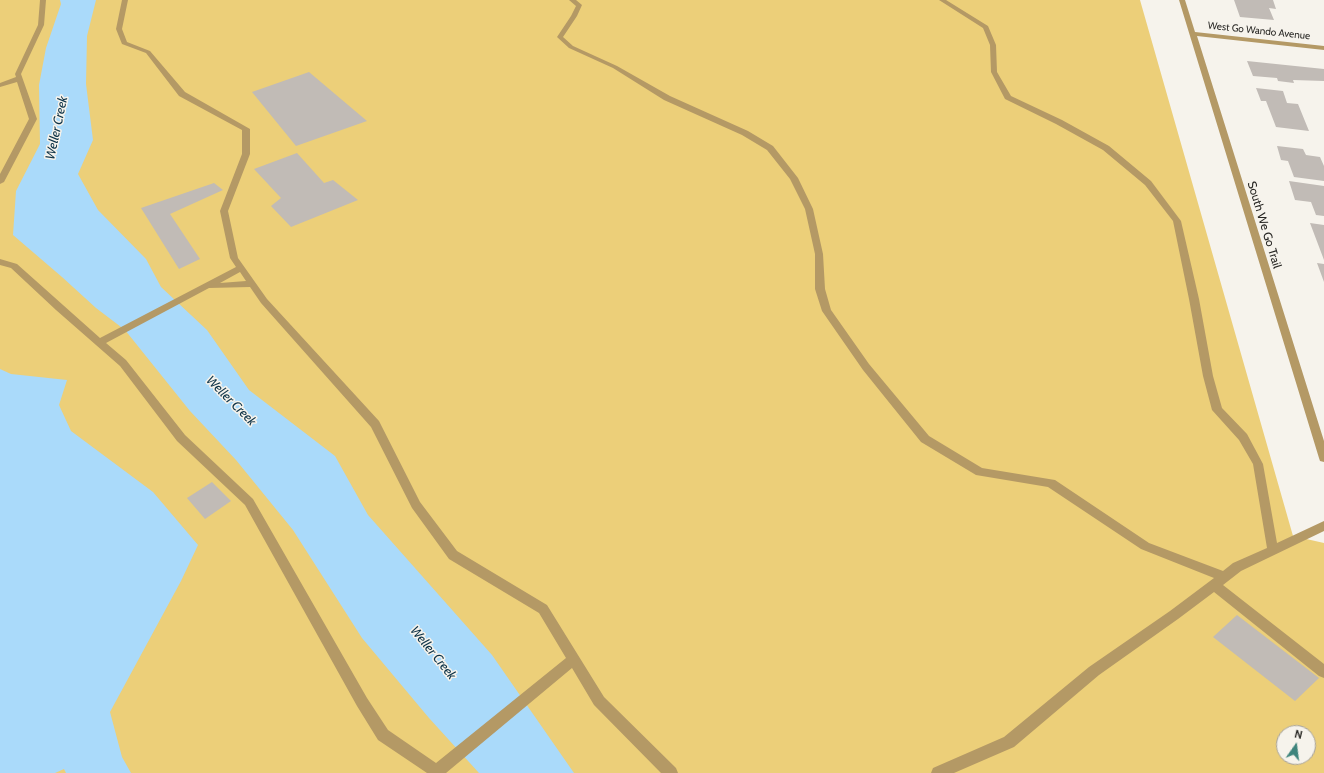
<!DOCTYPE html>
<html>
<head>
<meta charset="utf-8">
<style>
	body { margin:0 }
	#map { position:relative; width:1324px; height:773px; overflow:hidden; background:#f6f3ec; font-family:Cabin,sans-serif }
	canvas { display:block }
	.north { position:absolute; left:1276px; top:725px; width:40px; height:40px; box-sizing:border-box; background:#f6f3ec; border:1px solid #a4a19c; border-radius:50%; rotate:14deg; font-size:11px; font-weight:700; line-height:16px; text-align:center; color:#282724 }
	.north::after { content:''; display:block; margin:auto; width:14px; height:18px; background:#3e847c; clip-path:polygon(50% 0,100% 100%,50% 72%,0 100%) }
</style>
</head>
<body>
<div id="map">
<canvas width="1324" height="773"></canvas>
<div class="north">N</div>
</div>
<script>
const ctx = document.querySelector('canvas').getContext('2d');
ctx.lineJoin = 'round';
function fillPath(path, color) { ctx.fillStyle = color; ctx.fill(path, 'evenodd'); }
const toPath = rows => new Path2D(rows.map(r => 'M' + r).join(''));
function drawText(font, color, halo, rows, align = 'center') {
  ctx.font = font + ' Cabin,sans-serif'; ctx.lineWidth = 3; ctx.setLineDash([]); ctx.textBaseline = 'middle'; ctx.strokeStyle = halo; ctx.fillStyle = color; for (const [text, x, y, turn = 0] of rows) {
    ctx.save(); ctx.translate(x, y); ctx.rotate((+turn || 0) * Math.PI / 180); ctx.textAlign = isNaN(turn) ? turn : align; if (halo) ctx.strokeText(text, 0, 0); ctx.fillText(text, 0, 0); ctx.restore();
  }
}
fillPath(toPath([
	[0,0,1140,0,1293,536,1324,543,1324,773,0,773],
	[1284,733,1308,733,1308,757,1284,757]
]), '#eccf79');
fillPath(toPath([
	[60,0,96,0,87,36,86,84,93,140,78,174,98,210,146,259,161,287,207,330,249,390,335,456,368,515,492,655,574,773,479,773,429,718,362,638,293,530,236,460,190,411,125,330,96,308,62,277,13,235,16,191,40,144,39,85,46,48,61,4],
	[0,369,11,374,67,380,59,405,71,431,153,492,198,545,181,581,110,712,122,757,131,773,66,773,64,769,55,773,0,773]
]), '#aadafa');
fillPath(toPath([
	[1234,0,1273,0,1276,9,1269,8,1274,20,1240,17],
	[1247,61,1324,69,1324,81,1293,80,1294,83,1278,81,1277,78,1253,76],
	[309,72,367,121,296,146,252,92],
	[1256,88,1283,91,1287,103,1298,104,1309,131,1276,127,1266,101,1261,101],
	[1277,146,1303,149,1306,155,1320,157,1324,166,1324,181,1294,177,1288,161,1281,160],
	[297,153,324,183,333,180,358,200,291,227,271,206,281,198,254,169],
	[1289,181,1324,186,1324,216,1316,215,1311,202,1295,200],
	[214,183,223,190,170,214,200,259,179,269,141,208],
	[1310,223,1324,225,1324,260],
	[1317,263,1324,264,1324,282],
	[212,482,231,501,205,519,187,498],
	[1237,615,1319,678,1295,701,1213,637]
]), '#c1bbb6');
fillPath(toPath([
	[40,0,46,0,44,25,21,74,37,119,4,182,0,184,0,174,29,119,17,82,0,87,0,83,16,77,15,74,38,25,40,0],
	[122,0,128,0,122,29,127,42,150,51,185,92,250,129,250,154,228,211,238,258,267,299,379,421,420,502,457,551,547,605,604,697,676,768,678,773,661,773,594,705,572,668,446,773,427,773,378,740,357,706,245,505,177,441,120,366,56,310,11,268,0,265,0,259,17,264,100,338,236,267,230,258,220,211,242,154,242,130,179,96,146,53,122,44,116,29,122,0],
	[240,272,246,281,220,283,240,272],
	[250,287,261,303,371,427,412,508,449,559,539,613,566,658,436,763,388,730,367,698,253,499,185,435,126,360,106,343,209,288,250,287],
	[569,0,576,0,582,5,577,16,563,37,573,46,617,66,670,96,748,131,773,146,798,178,813,209,823,254,825,289,831,310,869,364,929,436,982,468,1055,480,1149,543,1223,571,1233,563,1267,548,1253,464,1239,440,1212,410,1203,376,1189,299,1173,221,1145,185,1103,150,1056,124,1005,99,991,72,990,45,983,28,939,0,946,0,988,26,996,45,997,72,1011,96,1062,120,1109,146,1151,181,1181,221,1199,299,1213,376,1222,408,1247,434,1263,464,1277,543,1324,521,1324,531,1241,571,1223,585,1324,664,1324,678,1319,676,1214,592,1178,619,1099,675,1014,747,954,773,931,773,933,768,1004,737,1089,667,1170,611,1214,578,1141,549,1048,487,976,475,921,442,863,370,822,311,815,289,815,254,805,209,790,179,767,150,742,135,664,100,613,68,569,48,557,37,571,16,576,6,569,0],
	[1179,0,1185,0,1195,32,1324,46,1324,50,1197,36,1324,441,1324,462,1320,461,1319,458,1179,0]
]), '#b49965');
drawText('10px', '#282724', '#f6f3ec', [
	["West Go Wando Avenue",1259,31,6]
]);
drawText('12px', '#282724', '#f6f3ec', [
	["South We Go Trail",1264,225,73]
]);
drawText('italic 13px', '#0c3247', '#f6f3ec', [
	["Weller Creek",57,128,-78],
	["Weller Creek",231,401,45],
	["Weller Creek",433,653,51]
]);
</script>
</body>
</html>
